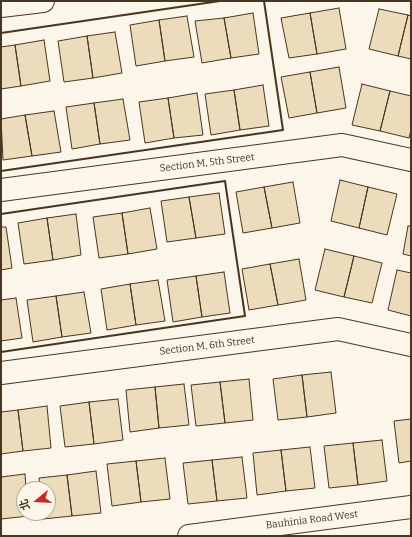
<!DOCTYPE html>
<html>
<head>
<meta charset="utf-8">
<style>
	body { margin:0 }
	#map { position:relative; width:412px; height:537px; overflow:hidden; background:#fbf6e9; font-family:Bitter,"Noto Sans TC",serif }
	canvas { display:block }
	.frame { position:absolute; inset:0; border:2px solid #4a3520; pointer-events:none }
	.north { position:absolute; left:16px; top:481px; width:40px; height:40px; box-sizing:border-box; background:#fbf6e9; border:1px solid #b4a999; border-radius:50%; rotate:252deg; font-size:11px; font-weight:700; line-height:16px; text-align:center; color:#4a3520 }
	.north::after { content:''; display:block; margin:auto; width:14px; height:18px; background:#c62828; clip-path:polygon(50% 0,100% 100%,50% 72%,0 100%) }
</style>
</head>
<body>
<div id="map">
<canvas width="412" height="537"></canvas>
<div class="frame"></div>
<div class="north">北</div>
</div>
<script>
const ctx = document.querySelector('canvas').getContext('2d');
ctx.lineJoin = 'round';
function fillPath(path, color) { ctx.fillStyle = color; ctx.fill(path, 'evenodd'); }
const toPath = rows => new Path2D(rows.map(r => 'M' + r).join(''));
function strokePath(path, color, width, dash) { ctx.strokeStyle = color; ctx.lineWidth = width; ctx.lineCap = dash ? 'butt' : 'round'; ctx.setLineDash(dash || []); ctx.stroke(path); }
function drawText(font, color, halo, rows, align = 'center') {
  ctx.font = font + ' Bitter,serif'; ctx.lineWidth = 3; ctx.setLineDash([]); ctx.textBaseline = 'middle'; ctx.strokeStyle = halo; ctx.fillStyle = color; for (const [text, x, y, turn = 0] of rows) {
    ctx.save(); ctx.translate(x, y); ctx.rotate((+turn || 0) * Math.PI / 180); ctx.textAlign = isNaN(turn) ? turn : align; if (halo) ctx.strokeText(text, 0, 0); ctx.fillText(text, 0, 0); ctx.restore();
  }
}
const building = toPath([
	[339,8,346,49,317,54,310,13,339,8],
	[379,9,408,15,398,56,369,49,379,9],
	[253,13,259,54,231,58,224,18,253,13],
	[310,13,317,54,289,58,281,18,310,13],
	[408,15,411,16,411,59,398,56,408,15],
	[187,16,194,57,165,61,159,20,187,16],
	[224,18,231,58,202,63,195,21,224,18],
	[159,20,165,61,136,66,130,25,159,20],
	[115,32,122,73,93,78,87,36,115,32],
	[87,36,93,78,64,82,58,41,87,36],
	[44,40,50,81,21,86,15,45,44,40],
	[15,45,21,86,1,89,1,47,15,45],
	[339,67,346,108,317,113,310,72,339,67],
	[310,72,317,113,289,118,281,77,310,72],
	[362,84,390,91,380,131,352,125,362,84],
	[263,85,269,126,240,130,234,90,263,85],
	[234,90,240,130,211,135,205,94,234,90],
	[390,91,411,96,411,130,409,138,380,131,390,91],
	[197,93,203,135,174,138,168,98,197,93],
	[168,98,174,138,145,143,139,102,168,98],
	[123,99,130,140,100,144,94,103,123,99],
	[94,103,100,144,72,149,66,107,94,103],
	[54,111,61,152,32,156,25,115,54,111],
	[25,115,32,156,3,160,1,119,25,115],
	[340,180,368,187,359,228,331,221,340,180],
	[293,182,300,223,272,228,264,187,293,182],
	[264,187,272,228,243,233,236,192,264,187],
	[368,187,397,194,387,235,359,228,368,187],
	[219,193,225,234,196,238,189,197,219,193],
	[189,197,196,238,167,242,161,201,189,197],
	[150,208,157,249,128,254,122,213,150,208],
	[122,213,128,254,99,258,93,217,122,213],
	[76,214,81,255,53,260,47,218,76,214],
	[47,218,53,260,24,264,18,223,47,218],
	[408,226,411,226,411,256,403,254,408,226],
	[1,227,6,227,12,268,1,270,1,227],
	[325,249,354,256,344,297,315,290,325,249],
	[354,256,382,263,372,303,344,297,354,256],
	[299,259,306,300,278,305,270,264,299,259],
	[270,264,278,305,249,310,242,269,270,264],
	[397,270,411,273,411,316,388,310,397,270],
	[224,272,230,313,202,317,196,276,224,272],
	[196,276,202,317,173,322,167,280,196,276],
	[158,280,165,321,136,325,130,284,158,280],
	[130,284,136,325,107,330,101,289,130,284],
	[84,292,91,333,62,337,56,296,84,292],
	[56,296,62,337,33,342,27,300,56,296],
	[16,298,22,338,1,341,1,300,16,298],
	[331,372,336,413,307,417,302,375,331,372],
	[302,375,307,417,278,420,273,379,302,375],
	[249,379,253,420,225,423,220,382,249,379],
	[220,382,225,423,196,426,191,385,220,382],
	[184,384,189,425,159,428,155,387,184,384],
	[155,387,159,428,130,432,126,390,155,387],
	[118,399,123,440,94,444,89,402,118,399],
	[89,402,94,444,65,447,60,406,89,402],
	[47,406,51,448,23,451,18,410,47,406],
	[18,410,23,451,1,454,1,412,18,410],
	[411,419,411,461,399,463,394,421,411,419],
	[382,440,387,481,358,485,353,443,382,440],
	[353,443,358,485,329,488,324,446,353,443],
	[310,447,315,488,286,491,281,450,310,447],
	[281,450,286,491,257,495,253,453,281,450],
	[242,457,247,498,217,501,212,460,242,457],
	[165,458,170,499,141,502,136,461,165,458],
	[212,460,217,501,188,504,183,463,212,460],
	[136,461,141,502,112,506,107,464,136,461],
	[96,471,101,513,72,516,67,475,96,471],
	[25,474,26,489,24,489,24,513,29,513,29,516,1,519,1,477,25,474],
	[67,475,72,516,43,519,42,513,48,513,48,489,40,489,39,478,67,475]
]);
fillPath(building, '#ecdcbc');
strokePath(building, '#4a3520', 1);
const street = toPath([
	[1,6,43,1],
	[1,190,342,145,411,160],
	[1,373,338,329,411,345],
	[189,536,411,507]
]);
strokePath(street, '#4a3520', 24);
strokePath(street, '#fbf6e9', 22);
strokePath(toPath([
	[1,33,220,1],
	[1,171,283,130,264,1],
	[1,214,225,181,245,316,1,352]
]), '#4a3520', 2);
drawText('10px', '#4a3520', '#fbf6e9', [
	["Section M, 5th Street",207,163,-7],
	["Section M, 6th Street",207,346,-7],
	["Bauhinia Road West",312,520,-7]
]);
</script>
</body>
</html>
